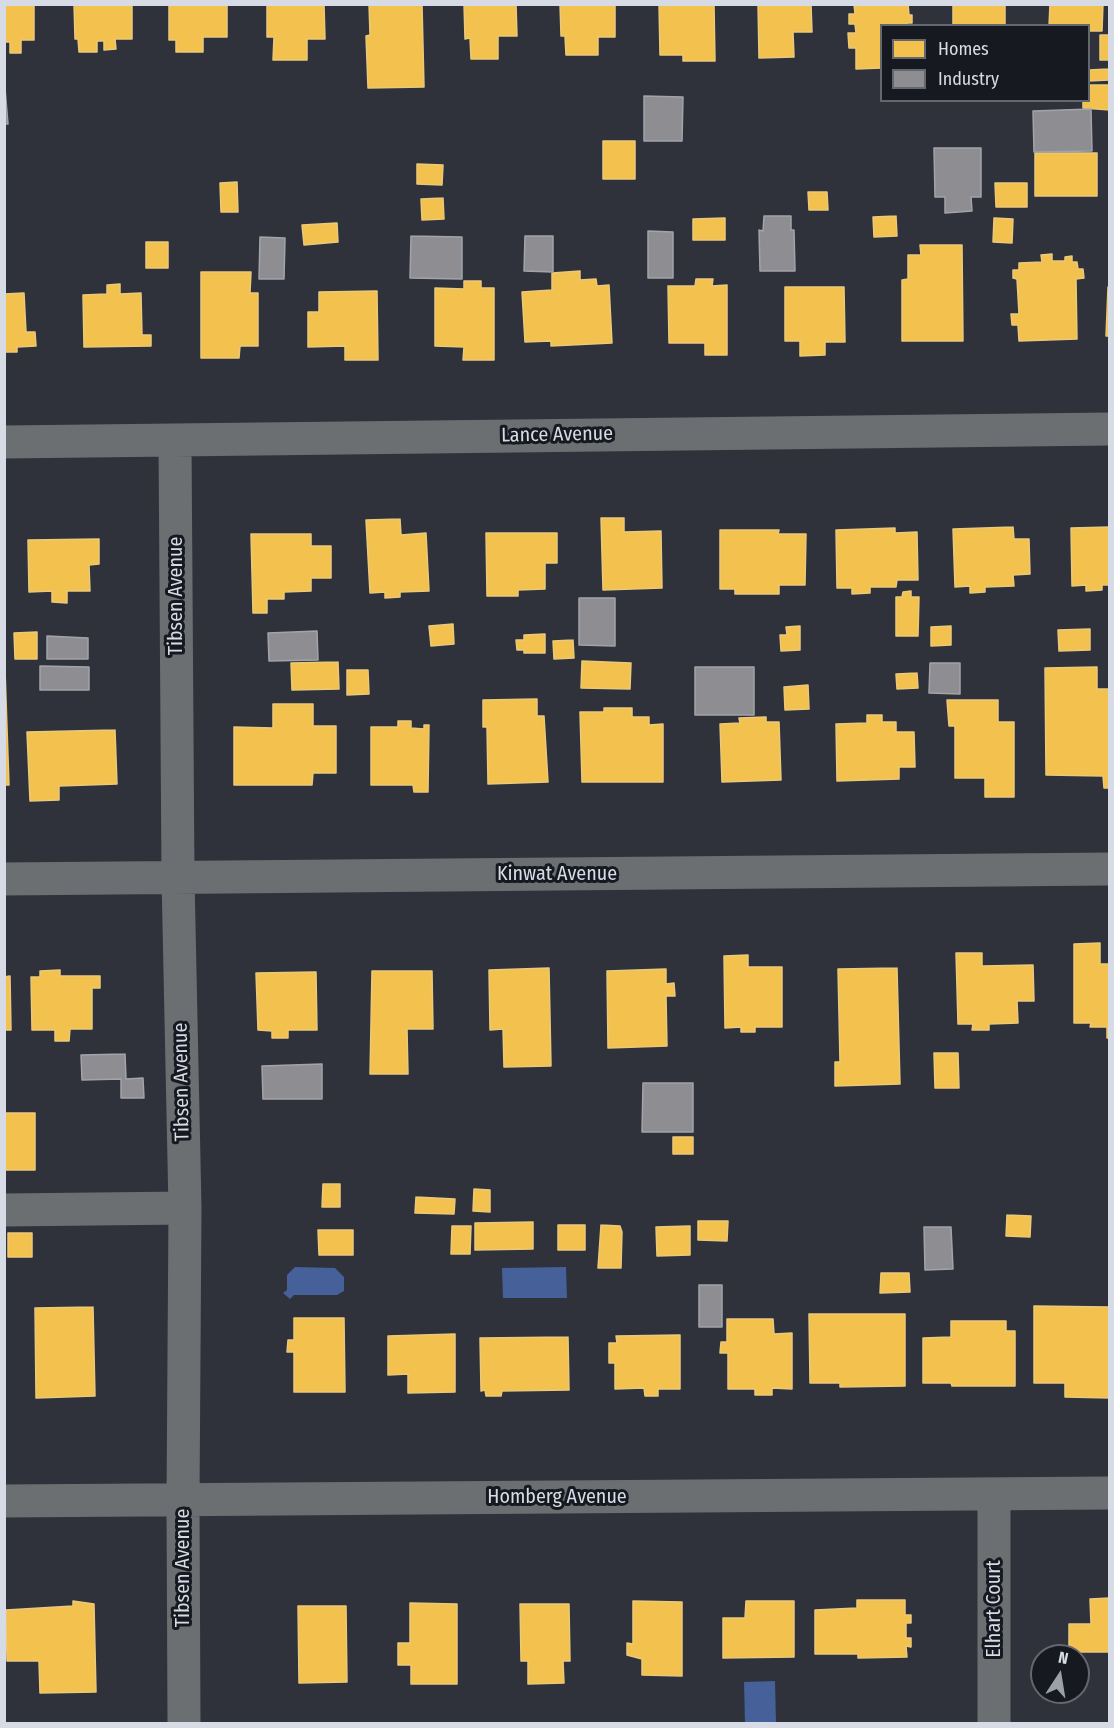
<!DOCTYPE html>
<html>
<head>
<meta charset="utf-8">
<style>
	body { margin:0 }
	#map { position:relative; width:1114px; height:1728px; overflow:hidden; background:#2f323a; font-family:"Fira Sans Condensed",sans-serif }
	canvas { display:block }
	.frame { position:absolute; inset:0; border:6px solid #d7dbe5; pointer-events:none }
	.legend { position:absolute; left:880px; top:24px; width:210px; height:78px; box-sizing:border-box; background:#16191f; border:2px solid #63676e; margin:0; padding:8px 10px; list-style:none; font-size:18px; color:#d7dbe5 }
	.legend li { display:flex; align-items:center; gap:12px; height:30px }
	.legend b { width:30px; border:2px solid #63676e }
	.north { position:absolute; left:1030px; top:1644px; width:60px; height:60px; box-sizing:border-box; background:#16191f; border:2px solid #63676e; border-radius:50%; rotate:12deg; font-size:16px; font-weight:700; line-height:24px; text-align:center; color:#d7dbe5 }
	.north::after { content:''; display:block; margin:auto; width:21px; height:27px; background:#9ca0a9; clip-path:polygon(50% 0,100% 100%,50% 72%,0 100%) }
</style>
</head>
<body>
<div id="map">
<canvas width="1114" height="1728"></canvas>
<div class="frame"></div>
<ul class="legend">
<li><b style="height:16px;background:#f2c14e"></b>Homes</li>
<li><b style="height:16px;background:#8d8d92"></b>Industry</li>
</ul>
<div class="north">N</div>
</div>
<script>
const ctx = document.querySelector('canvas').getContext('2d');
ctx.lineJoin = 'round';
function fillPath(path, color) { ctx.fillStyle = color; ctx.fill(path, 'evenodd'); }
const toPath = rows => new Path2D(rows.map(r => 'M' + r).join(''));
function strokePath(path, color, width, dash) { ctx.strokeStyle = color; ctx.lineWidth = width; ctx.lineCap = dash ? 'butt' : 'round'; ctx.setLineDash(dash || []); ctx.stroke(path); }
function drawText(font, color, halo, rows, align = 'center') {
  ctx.font = font + ' "Fira Sans Condensed",sans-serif'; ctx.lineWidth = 6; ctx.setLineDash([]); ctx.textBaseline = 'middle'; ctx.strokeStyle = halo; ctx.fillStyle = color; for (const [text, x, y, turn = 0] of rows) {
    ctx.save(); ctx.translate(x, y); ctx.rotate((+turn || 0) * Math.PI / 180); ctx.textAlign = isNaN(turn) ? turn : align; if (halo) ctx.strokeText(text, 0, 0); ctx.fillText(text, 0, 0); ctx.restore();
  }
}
fillPath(toPath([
	[295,1267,335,1268,344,1277,344,1291,337,1295,294,1295,290,1299,283,1293,287,1290,287,1275],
	[566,1267,567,1298,503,1298,502,1268],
	[775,1681,776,1723,745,1723,744,1682]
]), '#466099');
const homes = toPath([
	[4,4,34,4,34,40,21,40,21,53,10,53,10,42,4,42,4,4],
	[74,4,132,4,132,39,115,39,116,49,104,50,104,41,97,41,97,52,79,52,78,39,75,39,74,4],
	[169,4,227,4,227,37,203,37,203,52,176,52,176,40,169,40,169,4],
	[267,4,324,4,325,39,307,39,307,60,273,60,274,37,267,37,267,4],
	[369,4,422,4,424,87,368,88,366,36,370,35,369,4],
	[464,4,516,4,517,36,498,36,498,59,471,59,470,38,465,39,464,4],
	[560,4,615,4,615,37,598,37,598,55,566,55,565,36,561,36,560,4],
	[659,4,714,4,715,61,683,61,683,55,660,55,659,4],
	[758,4,811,4,812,32,793,32,794,57,759,58,758,4],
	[854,4,908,4,909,15,912,15,912,23,907,23,907,26,882,26,882,68,856,69,856,48,849,48,848,33,856,33,855,24,849,24,849,14,855,14,854,4],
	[953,4,1005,4,1005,26,953,26,953,4],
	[1050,4,1103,4,1102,31,1088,31,1088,26,1049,26,1050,4],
	[1100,35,1110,35,1110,60,1100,60,1100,35],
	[1108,69,1109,80,1088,81,1089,70,1108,69],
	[1088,85,1110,85,1110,110,1083,108,1083,100,1088,100,1088,85],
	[603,141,635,141,635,179,603,179,603,141],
	[1035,153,1097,153,1097,196,1035,196,1035,153],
	[417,164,443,165,442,185,417,184,417,164],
	[237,182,238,212,221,212,220,183,237,182],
	[995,183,1027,183,1027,207,996,207,995,183],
	[808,192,827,192,828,210,809,210,808,192],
	[443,198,444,219,422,220,421,199,443,198],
	[896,216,897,236,874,237,873,217,896,216],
	[725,218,725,240,693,240,693,219,725,218],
	[994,218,1013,219,1012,243,993,242,994,218],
	[337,223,338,242,304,245,302,225,337,223],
	[146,242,168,242,168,268,146,268,146,242],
	[920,245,962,245,963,341,902,341,902,280,908,279,908,255,921,255,920,245],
	[1052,254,1052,261,1065,261,1065,257,1072,256,1072,262,1077,262,1078,269,1083,269,1084,278,1076,279,1077,339,1019,341,1018,325,1012,325,1011,314,1019,314,1017,279,1013,278,1013,270,1019,270,1019,263,1042,262,1041,255,1052,254],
	[580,271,580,280,596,279,597,286,609,285,612,343,551,346,551,341,525,342,522,292,552,290,552,273,580,271],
	[201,272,251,272,250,293,258,293,258,346,240,346,239,358,201,358,201,272],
	[696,279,713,279,712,286,727,285,727,355,705,355,705,343,669,343,668,286,695,286,696,279],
	[464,281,481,281,481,288,494,288,494,360,463,360,464,347,435,346,435,288,464,289,464,281],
	[120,284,120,294,141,293,142,335,151,335,151,346,84,347,83,295,107,294,107,285,120,284],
	[785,287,844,287,845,342,825,342,825,355,800,356,800,341,785,341,785,287],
	[1108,287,1110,287,1110,336,1106,336,1108,287],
	[377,291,378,360,345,360,345,346,308,347,308,312,319,312,319,292,377,291],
	[24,293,26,332,35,332,36,346,17,347,17,352,5,352,4,294,24,293],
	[601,518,624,518,624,532,661,531,662,588,603,590,601,518],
	[400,519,401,535,426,533,429,591,400,592,400,597,385,598,385,592,370,593,366,520,400,519],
	[1013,527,1014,539,1029,539,1030,574,1013,575,1014,586,985,587,985,592,970,593,970,586,955,587,953,529,1013,527],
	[1110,527,1110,585,1102,585,1102,590,1086,591,1086,585,1072,586,1071,528,1110,527],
	[895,528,895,533,917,532,918,580,897,580,896,587,870,587,870,593,852,594,852,588,837,588,836,530,895,528],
	[720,530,779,530,778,534,806,534,805,585,779,585,779,594,735,594,735,589,720,589,720,530],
	[486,533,557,533,557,563,545,563,545,589,518,590,518,596,487,596,486,533],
	[251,534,311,534,311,546,331,546,331,578,311,578,311,591,284,592,284,599,267,599,267,613,253,613,251,534],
	[99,539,99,564,89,565,90,591,67,591,67,603,52,602,52,591,29,592,28,540,99,539],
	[911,591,911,597,919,597,918,636,896,636,896,597,902,597,903,592,911,591],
	[453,624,454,644,431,646,429,626,453,624],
	[800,626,800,650,781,651,780,635,787,635,786,627,800,626],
	[951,626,951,645,931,646,931,627,951,626],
	[1090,629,1090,650,1059,651,1058,630,1090,629],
	[37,632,37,659,15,659,14,633,37,632],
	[545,634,545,653,524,653,524,650,517,650,516,640,524,640,524,635,545,634],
	[573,640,574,658,554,659,553,641,573,640],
	[582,661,631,663,630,689,581,688,582,661],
	[338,662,339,689,292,690,291,663,338,662],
	[1097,667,1097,689,1110,689,1110,788,1104,788,1103,776,1046,775,1045,668,1097,667],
	[5,669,9,785,4,785,5,669],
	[347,670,368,670,369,694,347,695,347,670],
	[917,673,918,688,897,689,896,674,917,673],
	[808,685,809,709,785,710,784,687,808,685],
	[537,699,537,716,544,716,548,782,488,784,487,727,483,727,483,700,537,699],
	[947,700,998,700,998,722,1014,722,1014,797,985,797,985,778,955,778,955,726,949,726,947,700],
	[273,704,313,704,313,726,336,726,336,773,313,773,312,785,234,785,234,727,273,728,273,704],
	[604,708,632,708,632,717,649,717,649,725,663,724,663,782,582,782,580,712,604,712,604,708],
	[867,715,882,715,882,722,896,722,896,732,914,732,915,767,899,767,899,779,837,781,836,724,867,723,867,715],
	[766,717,766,722,779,722,781,780,722,782,720,724,740,723,739,718,766,717],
	[398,721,411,721,411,728,424,729,424,725,429,725,428,792,414,792,413,785,371,785,371,727,398,727,398,721],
	[115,730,117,784,59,786,59,800,30,801,27,732,115,730],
	[1100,943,1100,964,1110,964,1110,1038,1107,1038,1107,1027,1090,1027,1091,1023,1074,1023,1074,944,1100,943],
	[956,953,982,953,982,966,1033,965,1034,1001,1017,1001,1018,1023,989,1024,989,1030,972,1030,973,1024,958,1024,956,953],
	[748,955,748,967,782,967,782,1027,755,1027,755,1032,741,1032,741,1027,725,1028,724,956,748,955],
	[549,968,551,1066,504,1067,503,1029,490,1030,489,970,549,968],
	[897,968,900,1084,835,1086,835,1062,840,1062,838,969,897,968],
	[666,969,666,984,674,983,675,996,666,996,667,1046,608,1048,607,971,666,969],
	[60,970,60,976,100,976,100,988,92,988,92,1029,70,1029,69,1041,55,1041,55,1030,32,1030,31,977,40,977,40,971,60,970],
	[372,971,432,971,433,1029,407,1029,408,1074,370,1074,372,971],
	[316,972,317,1030,288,1030,288,1038,272,1038,272,1031,258,1030,256,973,316,972],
	[10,976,11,1030,4,1030,4,977,10,976],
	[934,1053,958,1053,959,1088,935,1088,934,1053],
	[4,1113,35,1113,35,1170,4,1170,4,1113],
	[673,1137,693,1137,693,1154,673,1154,673,1137],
	[323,1184,340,1184,340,1207,322,1207,323,1184],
	[474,1189,490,1190,490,1212,473,1211,474,1189],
	[416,1197,455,1199,454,1214,415,1213,416,1197],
	[1007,1215,1031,1216,1030,1237,1006,1236,1007,1215],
	[698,1221,728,1221,727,1241,698,1240,698,1221],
	[533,1222,533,1249,475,1250,475,1223,533,1222],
	[558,1225,585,1225,585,1250,558,1250,558,1225],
	[601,1225,620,1226,622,1232,621,1268,598,1268,601,1225],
	[452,1226,471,1226,470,1254,451,1254,452,1226],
	[690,1226,690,1255,657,1256,656,1227,690,1226],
	[318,1230,353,1230,353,1255,319,1255,318,1230],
	[8,1233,32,1233,32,1257,8,1257,8,1233],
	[881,1273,909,1273,910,1292,880,1293,881,1273],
	[1034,1306,1110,1307,1110,1398,1065,1397,1065,1383,1034,1383,1034,1306],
	[93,1307,95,1396,36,1398,35,1308,93,1307],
	[809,1314,905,1314,905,1386,840,1387,840,1383,810,1383,809,1314],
	[294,1318,344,1318,345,1392,294,1392,294,1352,287,1352,288,1340,294,1340,294,1318],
	[727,1319,773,1319,774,1334,792,1333,792,1389,772,1388,772,1395,755,1395,755,1389,728,1389,728,1353,720,1353,721,1342,727,1342,727,1319],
	[951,1321,1006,1321,1006,1331,1015,1331,1015,1386,952,1386,951,1383,923,1383,923,1338,951,1337,951,1321],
	[455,1334,455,1392,408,1393,408,1374,388,1375,388,1336,455,1334],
	[680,1335,680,1389,658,1389,658,1396,645,1396,644,1388,615,1389,615,1363,609,1363,609,1343,617,1343,616,1336,680,1335],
	[568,1337,569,1390,502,1391,501,1396,486,1396,485,1390,481,1391,480,1338,568,1337],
	[1110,1598,1110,1652,1069,1652,1069,1624,1091,1624,1090,1599,1110,1598],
	[857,1600,905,1600,905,1615,911,1615,911,1623,906,1623,906,1638,911,1638,911,1647,906,1646,907,1657,858,1658,858,1654,815,1654,815,1610,857,1608,857,1600],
	[73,1601,94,1604,96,1692,40,1693,39,1661,7,1661,6,1610,73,1606,73,1601],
	[633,1601,682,1602,682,1676,642,1675,642,1659,627,1655,627,1643,633,1644,633,1601],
	[746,1601,794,1601,794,1657,723,1658,723,1618,745,1618,746,1601],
	[410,1603,457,1604,457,1684,411,1684,411,1665,398,1665,398,1643,410,1643,410,1603],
	[520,1604,569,1604,570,1661,563,1661,564,1683,528,1684,528,1661,521,1661,520,1604],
	[298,1606,346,1606,347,1682,299,1683,298,1606]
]);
fillPath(homes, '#f2c14e');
strokePath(homes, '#eac97b', 1.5);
const industry = toPath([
	[4,76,8,124,4,124,4,76],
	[644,96,683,97,682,141,644,141,644,96],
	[1091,109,1092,151,1034,152,1033,111,1091,109],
	[934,148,981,148,981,197,971,197,972,211,945,213,945,197,935,197,934,148],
	[764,216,791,216,791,230,794,230,795,271,760,271,759,230,763,231,764,216],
	[648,231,673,232,673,278,648,278,648,231],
	[411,236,462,237,462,279,410,278,411,236],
	[525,236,553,236,553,272,524,271,525,236],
	[260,237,285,238,284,279,259,279,260,237],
	[579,598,615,598,615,646,579,645,579,598],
	[317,631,318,660,269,661,268,633,317,631],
	[47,636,88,638,88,659,47,659,47,636],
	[930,663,960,663,960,694,929,693,930,663],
	[40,666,89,667,89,690,40,690,40,666],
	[695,667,754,667,754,715,695,715,695,667],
	[125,1054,126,1079,143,1078,144,1098,121,1098,121,1079,82,1080,81,1055,125,1054],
	[322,1064,322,1099,263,1099,262,1066,322,1064],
	[643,1083,693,1083,693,1132,642,1132,643,1083],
	[924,1227,951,1227,953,1269,925,1270,924,1227],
	[699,1285,722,1285,722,1327,699,1327,699,1285]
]);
fillPath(industry, '#8d8d92');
strokePath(industry, '#a3a4ab', 1.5);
strokePath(toPath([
	[175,440,178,877,185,1208,183,1500,184,1724],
	[4,442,1110,429],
	[4,879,1110,869],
	[4,1210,185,1208],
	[4,1501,1110,1493],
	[994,1724,994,1494]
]), '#6c6f71', 33);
drawText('20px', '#d7dbe5', '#16191f', [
	["Lance Avenue",557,435,-1],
	["Tibsen Avenue",176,596,-90],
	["Kinwat Avenue",557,874],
	["Tibsen Avenue",182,1082,-91],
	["Homberg Avenue",557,1497],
	["Tibsen Avenue",183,1568,-90],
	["Elhart Court",994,1609,-90]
]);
</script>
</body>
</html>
